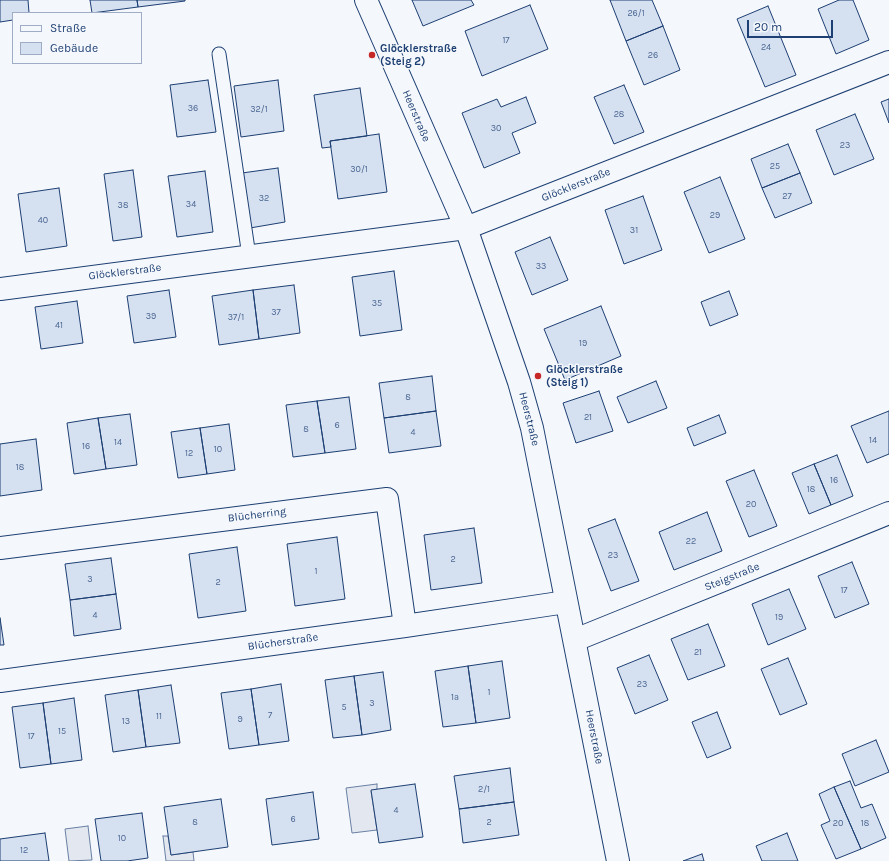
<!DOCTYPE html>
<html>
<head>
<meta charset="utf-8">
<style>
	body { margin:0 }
	#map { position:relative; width:889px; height:861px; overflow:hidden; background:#f4f7fb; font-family:Karla,sans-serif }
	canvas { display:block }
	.legend { position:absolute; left:12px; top:12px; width:130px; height:52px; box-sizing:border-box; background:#f4f7fb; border:1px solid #9eadc5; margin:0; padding:5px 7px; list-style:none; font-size:12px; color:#1d3f73 }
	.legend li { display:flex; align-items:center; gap:8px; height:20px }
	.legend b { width:20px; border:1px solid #9eadc5 }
	.scale { position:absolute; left:747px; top:20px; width:86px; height:18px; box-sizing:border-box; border:2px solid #1d3f73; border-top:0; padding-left:5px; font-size:12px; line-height:14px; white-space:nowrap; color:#1d3f73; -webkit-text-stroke:3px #f4f7fb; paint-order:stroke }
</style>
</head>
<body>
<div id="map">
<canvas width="889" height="861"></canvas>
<ul class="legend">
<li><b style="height:5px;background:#f4f7fb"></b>Straße</li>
<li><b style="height:11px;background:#d5e0f0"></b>Gebäude</li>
</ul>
<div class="scale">20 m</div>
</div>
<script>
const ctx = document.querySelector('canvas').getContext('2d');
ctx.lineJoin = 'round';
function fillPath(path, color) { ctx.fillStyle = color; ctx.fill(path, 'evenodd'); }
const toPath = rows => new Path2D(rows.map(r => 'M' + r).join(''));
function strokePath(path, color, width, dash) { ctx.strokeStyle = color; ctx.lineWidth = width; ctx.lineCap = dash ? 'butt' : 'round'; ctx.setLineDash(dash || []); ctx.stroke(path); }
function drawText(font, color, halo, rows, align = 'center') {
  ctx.font = font + ' Karla,sans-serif'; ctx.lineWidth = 3; ctx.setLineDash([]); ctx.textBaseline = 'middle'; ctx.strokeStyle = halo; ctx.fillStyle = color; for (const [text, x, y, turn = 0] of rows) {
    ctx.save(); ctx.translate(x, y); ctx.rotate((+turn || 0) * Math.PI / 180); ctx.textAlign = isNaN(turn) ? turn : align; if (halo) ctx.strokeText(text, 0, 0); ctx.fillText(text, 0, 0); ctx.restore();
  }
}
const parking = toPath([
	[377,784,377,789,371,791,377,830,352,833,346,788,377,784],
	[88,826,92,860,69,861,65,829,88,826],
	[163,836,168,836,171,855,193,852,194,861,166,861,163,836]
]);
fillPath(parking, '#e3e8f0');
strokePath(parking, '#687fa3', 1);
const building = toPath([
	[0,0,28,0,29,13,13,13,13,20,0,22,0,0],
	[90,0,137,0,138,7,92,13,90,0],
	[137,0,185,0,185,1,138,7,137,0],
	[412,0,471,0,474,5,423,26,412,0],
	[610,0,652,0,663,26,626,41,610,0],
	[839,0,853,0,869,40,836,54,818,9,839,0],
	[530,5,548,49,482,76,465,31,530,5],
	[768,6,796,75,765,87,737,19,768,6],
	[663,26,680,70,644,85,626,41,663,26],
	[208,80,216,132,177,137,170,85,208,80],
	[278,80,284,131,241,137,234,86,278,80],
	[624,85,644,132,614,144,594,97,624,85],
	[360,88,367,136,330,141,331,147,322,148,314,95,360,88],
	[526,97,536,123,512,133,520,153,484,168,462,113,497,99,501,107,526,97],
	[889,99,889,123,881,102,889,99],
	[855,114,874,159,834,175,816,130,855,114],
	[379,134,387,192,338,199,330,141,379,134],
	[788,144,800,173,762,188,751,159,788,144],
	[278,168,285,222,250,228,242,173,278,168],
	[133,170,142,237,113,241,104,174,133,170],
	[205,171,213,232,177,237,168,176,205,171],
	[800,173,812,203,775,218,762,188,800,173],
	[720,177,745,239,709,253,684,192,720,177],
	[59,188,67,246,26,252,18,194,59,188],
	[643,196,662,250,624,264,605,210,643,196],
	[550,237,568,280,532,295,515,252,550,237],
	[394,271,402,330,360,336,352,277,394,271],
	[294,285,300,333,259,339,253,290,294,285],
	[169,290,176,337,134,343,127,296,169,290],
	[253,290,259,339,219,345,212,296,253,290],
	[729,291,738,315,710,326,701,302,729,291],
	[77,301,83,343,41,349,35,307,77,301],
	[601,306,621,356,565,380,544,329,601,306],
	[432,376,436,411,384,418,379,383,432,376],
	[656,381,667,408,628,423,617,397,656,381],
	[599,391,613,431,576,443,563,403,599,391],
	[349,397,356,449,325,453,317,401,349,397],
	[317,401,325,453,293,457,286,405,317,401],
	[436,411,441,446,389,453,384,418,436,411],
	[889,411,889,454,867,463,851,426,889,411],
	[130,414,137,465,106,469,98,418,130,414],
	[719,415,726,433,694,446,687,428,719,415],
	[98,418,106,469,74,474,67,423,98,418],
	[229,424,235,470,207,474,200,428,229,424],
	[200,428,207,474,178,478,171,432,200,428],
	[36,439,42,490,0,496,0,444,36,439],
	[837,455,853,496,831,505,814,464,837,455],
	[814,464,831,505,809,514,792,473,814,464],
	[754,470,777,526,749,537,726,481,754,470],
	[707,512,722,551,674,570,659,532,707,512],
	[615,519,639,581,611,591,588,529,615,519],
	[474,528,482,583,431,590,424,535,474,528],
	[337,537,345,599,295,606,287,544,337,537],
	[237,547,246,611,198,618,189,554,237,547],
	[111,558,116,594,70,600,65,564,111,558],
	[852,562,869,604,835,618,818,576,852,562],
	[789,589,806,629,768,645,752,604,789,589],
	[116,594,121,629,74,636,70,600,116,594],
	[0,618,4,645,0,645,0,618],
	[708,624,725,666,688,680,671,639,708,624],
	[649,655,668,700,635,714,617,668,649,655],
	[788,658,807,704,780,715,761,669,788,658],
	[502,661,510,718,476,723,468,666,502,661],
	[468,666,476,723,443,727,435,671,468,666],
	[383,672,391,730,362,735,354,676,383,672],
	[354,676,362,735,333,738,325,680,354,676],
	[281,684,289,741,259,745,251,689,281,684],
	[171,685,180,743,146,747,138,690,171,685],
	[251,689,259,745,229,749,221,693,251,689],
	[138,690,146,747,113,752,105,695,138,690],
	[74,698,82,760,51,764,43,703,74,698],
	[43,703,51,764,20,768,12,707,43,703],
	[717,712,731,748,707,758,692,722,717,712],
	[876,740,889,772,855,786,842,754,876,740],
	[510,768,514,802,459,809,454,776,510,768],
	[850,781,861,808,872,804,886,838,861,849,834,787,850,781],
	[415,784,423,837,379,843,371,790,415,784],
	[834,787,861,849,836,859,821,825,830,821,819,794,834,787],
	[313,792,319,839,272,845,266,799,313,792],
	[221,799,228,847,171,855,164,807,221,799],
	[514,802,519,835,463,843,459,809,514,802],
	[142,813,148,858,127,861,101,861,95,819,142,813],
	[45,833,49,861,0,861,0,839,45,833],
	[787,833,798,861,762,861,756,846,787,833],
	[702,854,704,861,683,861,702,854]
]);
fillPath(building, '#d5e0f0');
strokePath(building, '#1d3f73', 1);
const lane = toPath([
	[219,54,249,256]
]);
const street = toPath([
	[0,289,466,228,889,62],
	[0,548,387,499,405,626],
	[575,640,889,513],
	[0,681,405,626,566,602]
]);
const secondary = toPath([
	[366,0,466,228,519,382,532,428,618,861]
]);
strokePath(lane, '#1d3f73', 15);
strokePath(street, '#1d3f73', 24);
strokePath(secondary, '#1d3f73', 24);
strokePath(lane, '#f4f7fb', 13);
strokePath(street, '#f4f7fb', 22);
strokePath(secondary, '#f4f7fb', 22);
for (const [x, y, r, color] of [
	[372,55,4,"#c62828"],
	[538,376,4,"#c62828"]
]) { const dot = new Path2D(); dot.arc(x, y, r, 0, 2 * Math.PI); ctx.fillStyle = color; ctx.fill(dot); strokePath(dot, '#f4f7fb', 1.5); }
drawText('9px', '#4b6792', null, [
	["26/1",636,13],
	["17",506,40],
	["24",766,47],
	["26",653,55],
	["36",193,108],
	["32/1",259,109],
	["28",619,114],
	["30",496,128],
	["23",845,145],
	["25",775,166],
	["30/1",359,169],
	["27",787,196],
	["32",264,198],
	["34",191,204],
	["38",123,205],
	["29",715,215],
	["40",43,220],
	["31",634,230],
	["33",541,266],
	["35",377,303],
	["37",276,312],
	["39",151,316],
	["37/1",236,317],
	["41",59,325],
	["19",583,343],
	["8",408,397],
	["21",588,417],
	["6",337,425],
	["8",306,429],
	["4",413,432],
	["14",873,440],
	["14",118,442],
	["16",86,446],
	["10",218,449],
	["12",189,453],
	["18",20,467],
	["16",834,480],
	["18",811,489],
	["20",751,504],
	["22",691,541],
	["23",613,555],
	["2",453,559],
	["1",316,571],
	["3",90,579],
	["2",218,582],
	["17",844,590],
	["4",95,615],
	["19",779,617],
	["21",698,652],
	["23",642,684],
	["1",489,692],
	["1a",455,697],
	["3",372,703],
	["5",344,707],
	["7",270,715],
	["11",159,716],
	["9",240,719],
	["13",126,721],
	["15",62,731],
	["17",31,736],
	["2/1",484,789],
	["4",396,810],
	["6",293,819],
	["8",195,822],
	["2",489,822],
	["20",838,823],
	["18",865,823],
	["10",122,838],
	["12",24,850]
]);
drawText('bold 11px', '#1d3f73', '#f4f7fb', [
	["Glöcklerstraße",380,49],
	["(Steig 2)",380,62],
	["Glöcklerstraße",546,370],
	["(Steig 1)",546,383]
], 'left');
drawText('11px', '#1d3f73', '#f4f7fb', [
	["Heerstraße",416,116,67],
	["Glöcklerstraße",576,185,-22],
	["Glöcklerstraße",125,272,-7],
	["Heerstraße",529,419,76],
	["Blücherring",257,515,-7],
	["Steigstraße",732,577,-22],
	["Blücherstraße",283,642,-8],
	["Heerstraße",594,737,79]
]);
</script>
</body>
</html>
